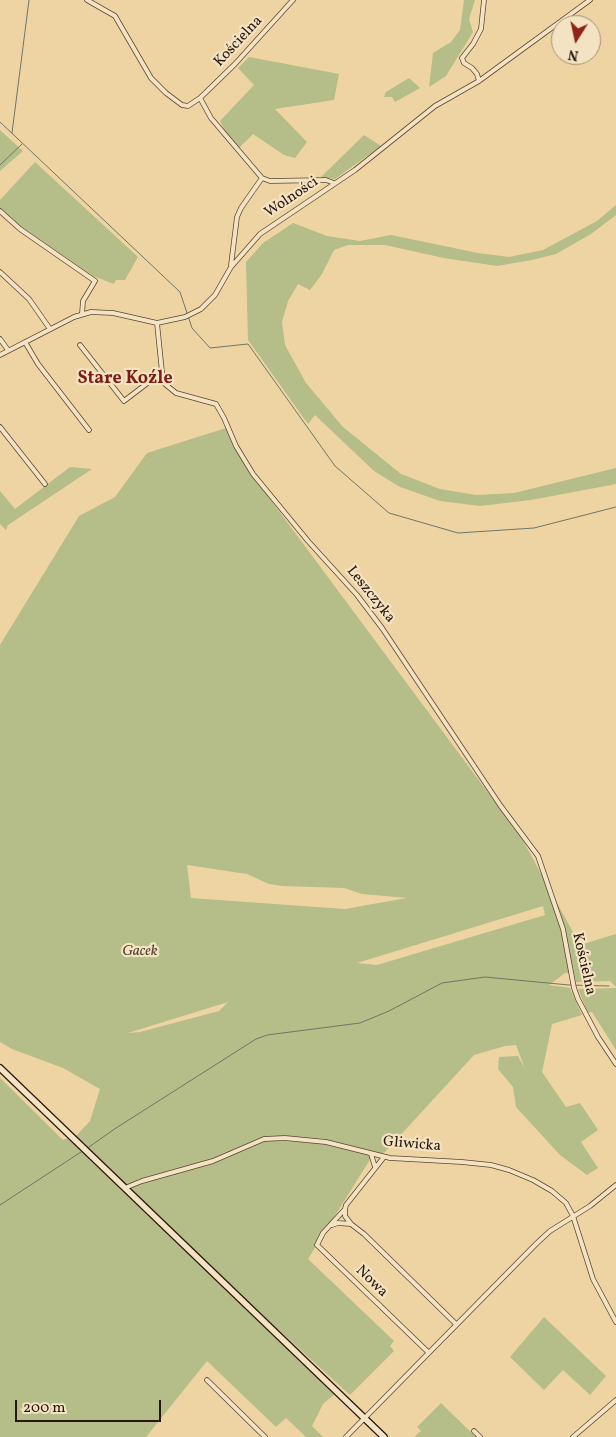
<!DOCTYPE html>
<html>
<head>
<meta charset="utf-8">
<style>
	body { margin:0 }
	#map { position:relative; width:616px; height:1437px; overflow:hidden; background:#eed4a3; font-family:Vollkorn,serif }
	canvas { display:block }
	.north { position:absolute; left:551px; top:15px; width:50px; height:50px; box-sizing:border-box; background:#f4e3c3; border:1px solid #a29179; border-radius:50%; rotate:190deg; font-size:14px; font-weight:700; line-height:20px; text-align:center; color:#28160b }
	.north::after { content:''; display:block; margin:auto; width:18px; height:22px; background:#8f2418; clip-path:polygon(50% 0,100% 100%,50% 72%,0 100%) }
	.scale { position:absolute; left:15px; top:1400px; width:146px; height:22px; box-sizing:border-box; border:2px solid #28160b; border-top:0; padding-left:6px; font-size:15px; line-height:18px; white-space:nowrap; color:#28160b; -webkit-text-stroke:4px #f4e3c3; paint-order:stroke }
</style>
</head>
<body>
<div id="map">
<canvas width="616" height="1437"></canvas>
<div class="north">N</div>
<div class="scale">200 m</div>
</div>
<script>
const ctx = document.querySelector('canvas').getContext('2d');
ctx.lineJoin = 'round';
function fillPath(path, color) { ctx.fillStyle = color; ctx.fill(path, 'evenodd'); }
const toPath = rows => new Path2D(rows.map(r => 'M' + r).join(''));
function strokePath(path, color, width, dash) { ctx.strokeStyle = color; ctx.lineWidth = width; ctx.lineCap = dash ? 'butt' : 'round'; ctx.setLineDash(dash || []); ctx.stroke(path); }
function drawText(font, color, halo, rows, align = 'center') {
  ctx.font = font + ' Vollkorn,serif'; ctx.lineWidth = 4.5; ctx.setLineDash([]); ctx.textBaseline = 'middle'; ctx.strokeStyle = halo; ctx.fillStyle = color; for (const [text, x, y, turn = 0] of rows) {
    ctx.save(); ctx.translate(x, y); ctx.rotate((+turn || 0) * Math.PI / 180); ctx.textAlign = isNaN(turn) ? turn : align; if (halo) ctx.strokeText(text, 0, 0); ctx.fillText(text, 0, 0); ctx.restore();
  }
}
fillPath(toPath([
	[464,0,475,0,469,19,473,32,446,76,429,87,433,53,451,42,460,30],
	[249,57,339,74,334,100,275,109,307,142,295,158,284,155,253,134,239,148,226,133,220,121,254,85,238,68],
	[409,78,420,88,395,102,392,97,384,97,386,92],
	[0,130,23,151,0,171],
	[364,135,381,146,335,179,321,177],
	[35,162,138,257,125,280,116,280,114,284,93,276,22,227,0,208,0,200],
	[616,205,616,215,591,234,556,254,532,260,497,266,444,258,385,245,348,245,334,250,322,274,310,290,298,284,288,301,282,322,285,345,306,383,343,427,401,474,440,489,476,495,514,493,616,468,616,484,531,500,480,506,440,501,400,487,374,471,315,415,308,424,248,340,246,262,263,243,293,223,327,236,360,241,391,235,478,253,509,257,543,250,597,221],
	[226,428,237,452,255,479,521,837,580,945,616,934,616,987,610,981,576,982,573,968,569,971,569,973,565,973,549,985,570,988,582,1015,552,1024,542,1072,566,1107,580,1103,598,1130,581,1142,598,1168,587,1175,560,1155,516,1107,513,1087,498,1069,499,1057,518,1056,525,1069,516,1045,505,1046,474,1055,385,1152,371,1158,308,1259,394,1341,390,1346,394,1351,350,1395,260,1313,248,1311,335,1394,323,1404,312,1426,323,1437,306,1437,286,1418,276,1427,207,1361,146,1437,0,1437,0,1078,63,1140,77,1135,90,1121,100,1089,63,1068,12,1049,0,1042,0,645,79,516,115,497,147,453],
	[187,865,247,874,269,884,282,886,344,888,362,894,407,898,345,909,191,898],
	[543,906,545,915,377,965,357,963],
	[228,1002,219,1011,140,1032,128,1033],
	[70,467,92,469,8,525,6,530,0,524,0,491,15,509],
	[616,988,616,1050,592,1012,588,1013,578,989],
	[544,1317,606,1376,590,1395,563,1370,544,1390,510,1357],
	[441,1403,449,1411,476,1437,414,1437,421,1431,417,1427]
]), '#b5bd88');
strokePath(toPath([
	[0,122,180,292,192,328,210,348,248,344,335,466,389,513,458,533,534,528,616,507],
	[12,133,29,0],
	[0,165,22,144],
	[89,1147,116,1128,256,1039,267,1035,360,1023,389,1011,442,983,485,977,569,985,609,986],
	[0,1205,81,1152]
]), '#6c776a', 1);
const minor = toPath([
	[87,0,115,16,151,78,166,93,182,105,188,106,200,98,235,64,293,0],
	[479,81,477,74,472,68,464,63,462,58,473,44,481,29,484,0],
	[200,98,211,118,262,178,270,181,326,180,334,183],
	[0,211,20,229,95,281,83,301,82,314],
	[231,265,237,217,241,208,262,178],
	[0,272,29,299,50,329],
	[157,323,162,372,165,384,176,393,216,404,224,418,236,446,253,474,308,541,357,595,382,628,500,805,538,856,563,929,574,988,578,999,598,1037,616,1064],
	[0,339,8,350],
	[25,342,38,364,89,430],
	[80,345,124,401,162,372],
	[0,355,74,317,91,312,113,313,157,323,185,317,201,309,215,295,231,267,260,234,355,170,435,106,479,81,590,0],
	[0,427,45,484],
	[371,1154,375,1167],
	[384,1157,346,1205,345,1209,345,1216,351,1224,364,1234,456,1324],
	[125,1188,142,1181,213,1161,264,1139,285,1138,326,1142,390,1158,462,1162,491,1165,509,1170,533,1180,552,1191,566,1203,573,1216,593,1279,616,1322],
	[345,1209,323,1233,317,1245,428,1352],
	[332,1225,338,1223,351,1224],
	[207,1380,265,1437],
	[474,1431,480,1437],
	[346,1437,536,1244,550,1231,590,1206,616,1185],
	[573,1437,616,1400]
]);
const secondary = toPath([
	[0,1068,384,1437]
]);
strokePath(minor, '#5a4631', 5.5);
strokePath(secondary, '#28160b', 8);
strokePath(minor, '#f4e3c3', 4);
strokePath(secondary, '#f4e3c3', 5.5);
drawText('15px', '#28160b', '#f4e3c3', [
	["Kościelna",239,42,-47],
	["Wolności",292,198,-34],
	["Leszczyka",370,595,51],
	["Kościelna",583,964,77],
	["Gliwicka",412,1145,5],
	["Nowa",371,1282,44]
]);
drawText('italic 15px', '#524830', '#f4e3c3', [
	["Gacek",140,952]
]);
drawText('bold 18px', '#7a1f14', '#f4e3c3', [
	["Stare Koźle",125,380]
]);
</script>
</body>
</html>
